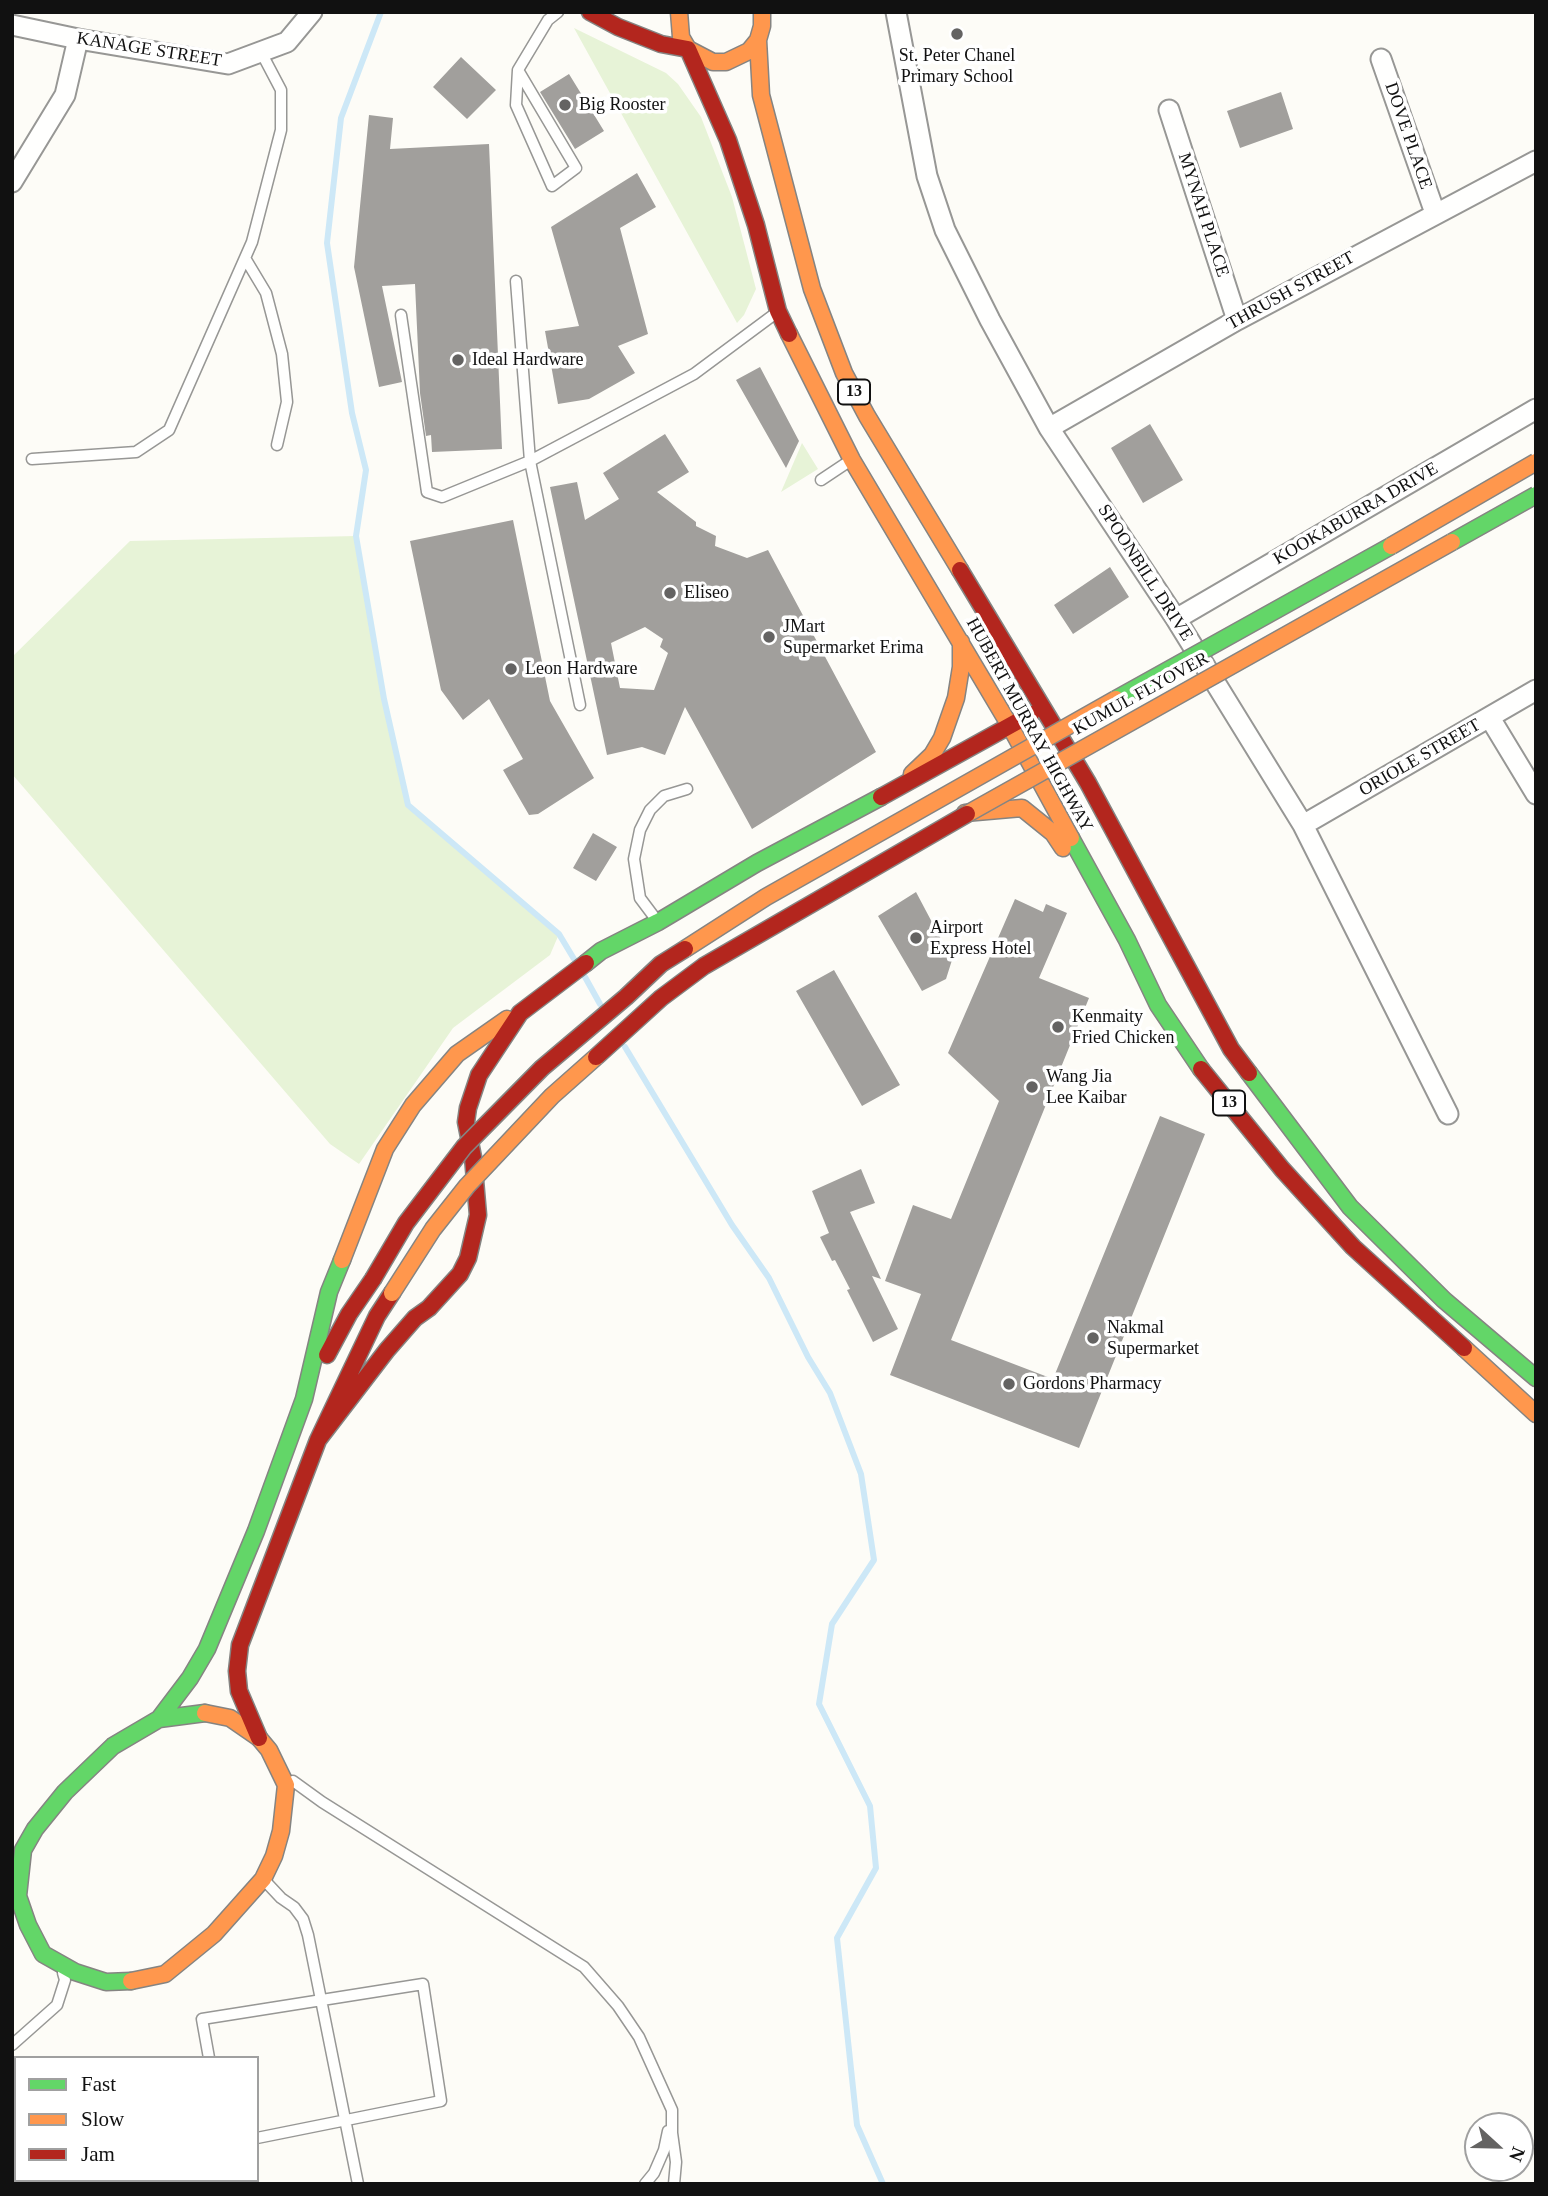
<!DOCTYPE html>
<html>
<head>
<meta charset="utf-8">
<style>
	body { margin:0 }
	#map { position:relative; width:1548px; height:2196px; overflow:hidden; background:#fdfcf7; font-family:Georgia,serif }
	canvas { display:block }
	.frame { position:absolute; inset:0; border:14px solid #111; pointer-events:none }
	.legend { position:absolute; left:14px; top:2056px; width:245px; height:126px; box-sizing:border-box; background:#fff; border:2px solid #a0a0a0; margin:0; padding:9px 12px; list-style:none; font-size:21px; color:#111 }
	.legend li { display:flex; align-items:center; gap:14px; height:35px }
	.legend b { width:35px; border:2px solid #a0a0a0 }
	.north { position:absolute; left:1464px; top:2112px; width:70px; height:70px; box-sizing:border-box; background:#fff; border:2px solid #a0a0a0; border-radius:50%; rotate:112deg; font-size:19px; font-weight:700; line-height:28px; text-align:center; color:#111 }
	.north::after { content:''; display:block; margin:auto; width:24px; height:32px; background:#646362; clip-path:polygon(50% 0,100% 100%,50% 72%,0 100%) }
</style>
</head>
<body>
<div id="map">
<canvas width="1548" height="2196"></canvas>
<div class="frame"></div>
<ul class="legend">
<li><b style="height:9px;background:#63d668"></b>Fast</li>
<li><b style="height:9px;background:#ff974d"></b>Slow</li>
<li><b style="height:9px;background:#b3261e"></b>Jam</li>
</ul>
<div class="north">N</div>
</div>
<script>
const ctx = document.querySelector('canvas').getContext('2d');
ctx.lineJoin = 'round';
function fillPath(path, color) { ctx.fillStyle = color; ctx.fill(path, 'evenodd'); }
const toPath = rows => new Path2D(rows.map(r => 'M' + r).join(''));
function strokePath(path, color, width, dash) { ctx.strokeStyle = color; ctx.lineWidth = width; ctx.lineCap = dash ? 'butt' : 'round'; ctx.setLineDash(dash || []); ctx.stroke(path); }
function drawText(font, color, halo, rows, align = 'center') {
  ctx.font = font + ' Georgia,serif'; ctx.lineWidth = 7; ctx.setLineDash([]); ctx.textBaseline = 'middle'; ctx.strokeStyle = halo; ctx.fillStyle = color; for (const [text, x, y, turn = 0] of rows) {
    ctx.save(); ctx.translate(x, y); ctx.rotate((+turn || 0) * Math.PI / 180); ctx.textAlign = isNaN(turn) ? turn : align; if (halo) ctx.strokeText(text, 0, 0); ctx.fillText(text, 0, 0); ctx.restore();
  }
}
fillPath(toPath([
	[574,28,666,73,678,84,701,117,732,197,756,289,744,315,737,323],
	[802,443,818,469,781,492],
	[356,536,384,699,408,805,559,934,550,955,453,1028,359,1164,330,1144,12,774,12,657,130,541]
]), '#e7f3d7');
strokePath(toPath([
	[381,12,341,118,327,243,352,413,366,470,356,536,384,699,408,805,559,934,574,959],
	[585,977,600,1004],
	[625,1047,732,1225,769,1278,808,1357,830,1393,861,1474,874,1560,832,1624,819,1704,870,1806,876,1868,837,1938,857,2125,883,2184]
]), '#cde8f7', 6);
fillPath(toPath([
	[461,57,496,90,467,119,433,87],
	[569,74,604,131,575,149,540,92],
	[1281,92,1293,129,1240,148,1227,111],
	[369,115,393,118,390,149,489,144,502,449,432,452,431,435,426,436,420,393,415,284,382,286,402,382,379,387,354,267],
	[637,173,656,207,620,228,648,334,618,346,635,373,589,399,558,404,545,331,579,326,551,227],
	[760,367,799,441,786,468,736,380],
	[1150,424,1183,480,1143,503,1111,448],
	[665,434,689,472,657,492,696,522,696,526,716,536,715,546,747,558,768,550,876,752,752,829,685,707,665,755,642,747,607,755,550,487,577,482,585,520,619,499,603,473],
	[645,627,663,639,660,647,668,653,654,690,620,688,611,643],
	[513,520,550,701,594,778,538,814,529,815,503,770,523,759,489,699,463,720,441,690,410,541],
	[1110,567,1129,597,1073,634,1054,605],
	[593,833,617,847,596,881,573,868],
	[916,892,952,960,946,979,922,991,878,916],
	[1015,899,1043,912,1046,904,1067,913,1039,978,1089,998,951,1340,1053,1379,1160,1116,1205,1134,1079,1448,890,1375,921,1294,885,1281,913,1205,951,1219,999,1101,948,1053],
	[834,970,900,1085,862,1106,796,991],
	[861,1169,875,1203,850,1212,881,1279,872,1276,898,1329,873,1342,847,1290,850,1289,835,1260,832,1261,820,1237,829,1233,812,1191]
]), '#a19f9c');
const lane = toPath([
	[518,70,576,168,552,186,516,105,518,70,548,20,558,12],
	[245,258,266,293,282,354,287,402,277,445],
	[516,281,530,461,580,705],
	[401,315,427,492,442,497,530,461,694,374,772,316],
	[32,459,136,452,169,430,252,242,281,130,281,90,261,52],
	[821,480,845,464],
	[655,918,640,898,634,859,640,830,650,810,664,796,687,789],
	[293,1781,322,1802,584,1967,618,2006,639,2037,672,2110,672,2133,676,2162,674,2184],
	[266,1882,281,1898,294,1907,303,1919,308,1935,358,2184],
	[12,2045,57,2005,65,1980,63,1973],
	[209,2058,202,2019,423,1984,441,2101,257,2138],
	[645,2184,654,2173,664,2150,668,2131]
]);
const street = toPath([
	[896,12,927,176,945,230,990,320,1049,428,1176,619,1303,825,1448,1114],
	[12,25,78,39,228,64,287,42,312,12],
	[1381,59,1435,213],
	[1169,110,1237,320],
	[12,182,65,95,78,39],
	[1049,428,1237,320,1536,161],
	[1176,619,1536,409],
	[1490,718,1536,794],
	[1303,825,1536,690]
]);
const fast = toPath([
	[1071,838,1127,940,1158,1005,1201,1069],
	[586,963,601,951,658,922,757,863,881,797],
	[1249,1073,1350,1207,1444,1300,1536,1378],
	[159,1719,190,1678,207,1649,256,1531,304,1399,329,1292,342,1260],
	[131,1981,106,1982,75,1972,43,1954,28,1925,18,1896,23,1850,35,1829,65,1792,113,1746,159,1719,205,1713]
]);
const slow = toPath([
	[679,12,681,37,688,49,713,62,726,62,749,51,758,40,762,26,762,12],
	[758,40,761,95,812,289,844,373,867,416,960,570],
	[789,334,852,460,1010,726,1071,838],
	[912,774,932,755,942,738,956,698,961,667,961,642],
	[965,813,1022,808,1053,833,1063,848],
	[342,1260,385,1149,413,1105,457,1054,507,1019],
	[1464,1348,1536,1414],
	[131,1981,165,1974,214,1934,263,1879,274,1856,281,1831,286,1785,269,1750,259,1738,230,1718,205,1713]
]);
const jam = toPath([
	[590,12,618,27,661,44,688,49,728,140,756,225,778,311,789,334],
	[960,570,1088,783,1231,1049,1249,1073],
	[881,797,1031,714],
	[1201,1069,1282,1169,1353,1247,1464,1348],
	[327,1355,349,1314,373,1279],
	[318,1440,387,1350,415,1318,429,1308,460,1274,468,1258,478,1215,473,1157,466,1122,468,1108,479,1075,520,1013,586,963],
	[259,1738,239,1691,237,1671,240,1645,318,1440,377,1316,392,1293]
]);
strokePath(lane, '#979795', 13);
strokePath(street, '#979795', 23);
strokePath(fast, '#858482', 19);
strokePath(slow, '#858482', 19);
strokePath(jam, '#858482', 19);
strokePath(lane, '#fffffe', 10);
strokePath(street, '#fffffe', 19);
strokePath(fast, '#63d668', 16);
strokePath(slow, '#ff974d', 16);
strokePath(jam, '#b3261e', 16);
const fastBridge = toPath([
	[1452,542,1536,495],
	[1116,699,1391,546]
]);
const slowBridge = toPath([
	[1391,546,1536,462],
	[967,814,1452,542],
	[685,949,766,897,1116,699],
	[392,1293,433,1229,467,1186,552,1096,596,1057]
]);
const jamBridge = toPath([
	[596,1057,661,998,704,966,967,814],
	[373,1279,406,1223,464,1147,542,1068,626,997,661,964,685,949]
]);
strokePath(fastBridge, '#858482', 19, []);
strokePath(slowBridge, '#858482', 19, []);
strokePath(jamBridge, '#858482', 19, []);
strokePath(fastBridge, '#63d668', 16);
strokePath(slowBridge, '#ff974d', 16);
strokePath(jamBridge, '#b3261e', 16);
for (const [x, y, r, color] of [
	[957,34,7,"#646362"],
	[565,105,7,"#646362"],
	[458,360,7,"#646362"],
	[670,593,7,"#646362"],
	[769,637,7,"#646362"],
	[511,669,7,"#646362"],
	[916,938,7,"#646362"],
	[1058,1027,7,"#646362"],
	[1032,1087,7,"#646362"],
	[1093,1338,7,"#646362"],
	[1009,1384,7,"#646362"]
]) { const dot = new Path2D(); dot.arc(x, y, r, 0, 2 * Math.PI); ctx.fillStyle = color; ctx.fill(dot); strokePath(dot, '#fff', 2.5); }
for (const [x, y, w] of [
	[854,392,32],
	[1229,1103,32]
]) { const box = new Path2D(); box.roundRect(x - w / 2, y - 12.5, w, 25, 5); ctx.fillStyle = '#fff'; ctx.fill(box); strokePath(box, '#111', 2); }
drawText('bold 16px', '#111', null, [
	["13",854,392],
	["13",1229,1103]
]);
drawText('18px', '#111', '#fff', [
	["KANAGE STREET",149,50,9],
	["DOVE PLACE",1408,136,71],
	["MYNAH PLACE",1203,215,72],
	["THRUSH STREET",1291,291,-29],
	["KOOKABURRA DRIVE",1356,514,-30],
	["SPOONBILL DRIVE",1145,573,57],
	["KUMUL FLYOVER",1141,694,-29],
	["HUBERT MURRAY HIGHWAY",1029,725,61],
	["ORIOLE STREET",1420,758,-30]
]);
drawText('18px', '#111', '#fff', [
	["St. Peter Chanel",957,56,"center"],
	["Primary School",957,77,"center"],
	["Big Rooster",579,105],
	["Ideal Hardware",472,360],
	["Eliseo",684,593],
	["JMart",783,627],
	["Supermarket Erima",783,648],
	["Leon Hardware",525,669],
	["Airport",930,928],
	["Express Hotel",930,949],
	["Kenmaity",1072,1017],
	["Fried Chicken",1072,1038],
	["Wang Jia",1046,1077],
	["Lee Kaibar",1046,1098],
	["Nakmal",1107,1328],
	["Supermarket",1107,1349],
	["Gordons Pharmacy",1023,1384]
], 'left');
</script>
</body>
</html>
